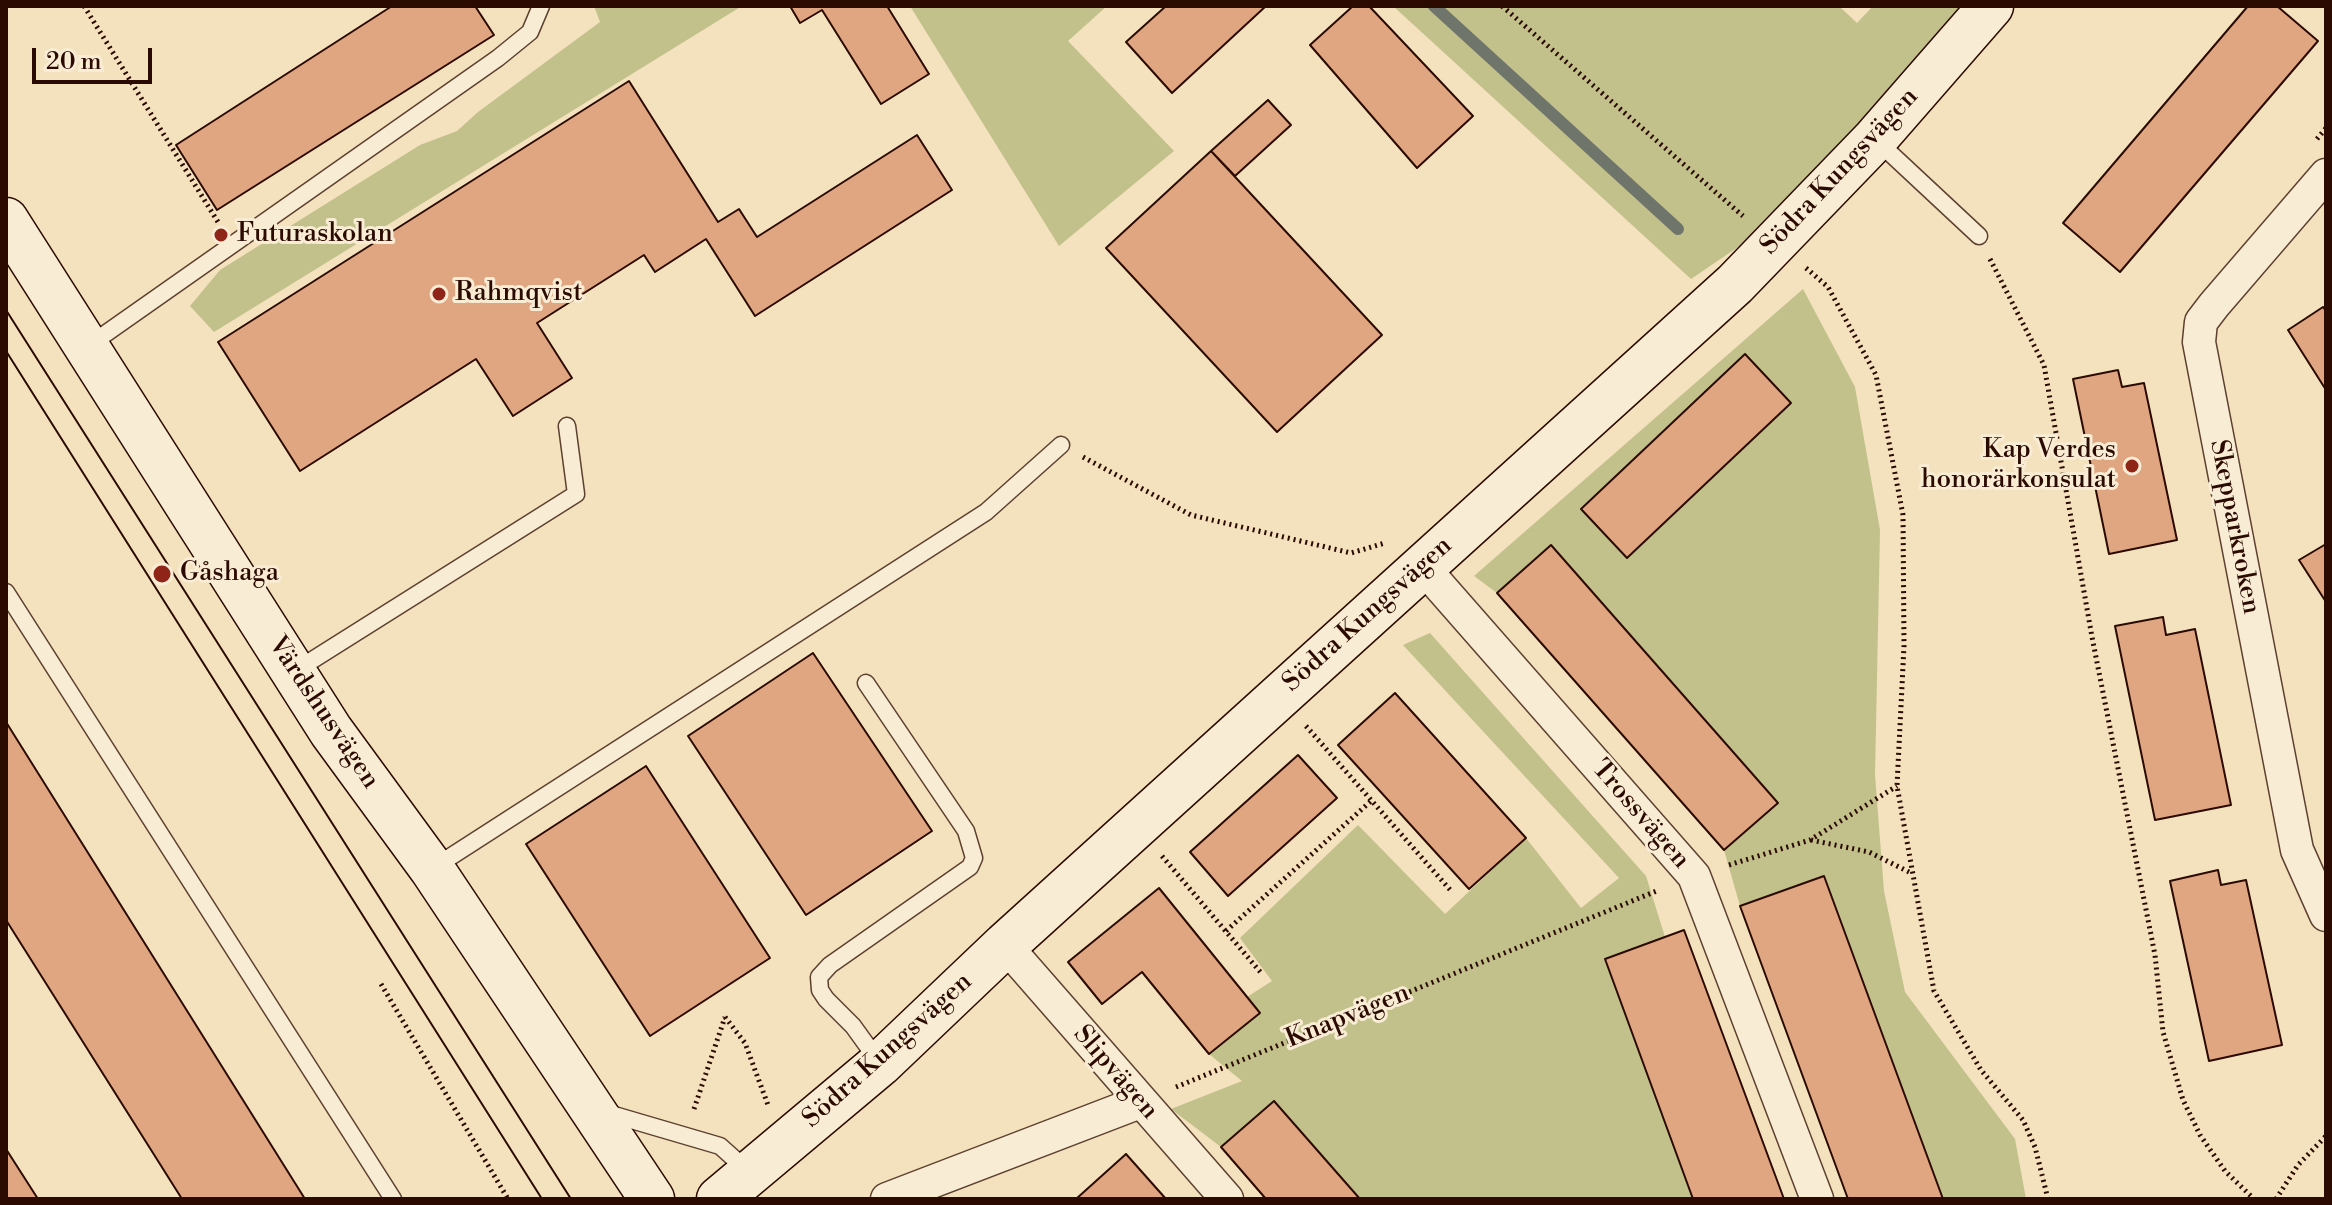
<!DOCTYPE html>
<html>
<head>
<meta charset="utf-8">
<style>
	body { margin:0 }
	#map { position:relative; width:2332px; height:1205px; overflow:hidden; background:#f4e1bd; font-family:"Libre Bodoni",serif }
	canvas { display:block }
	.frame { position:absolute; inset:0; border:8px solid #2b0a01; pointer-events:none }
	.scale { position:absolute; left:32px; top:48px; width:120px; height:36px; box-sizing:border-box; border:4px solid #2b0a01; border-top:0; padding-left:10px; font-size:24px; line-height:28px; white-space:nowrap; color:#2b0a01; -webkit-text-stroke:6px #f8ecd4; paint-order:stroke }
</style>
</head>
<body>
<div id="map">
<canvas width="2332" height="1205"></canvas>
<div class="frame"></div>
<div class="scale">20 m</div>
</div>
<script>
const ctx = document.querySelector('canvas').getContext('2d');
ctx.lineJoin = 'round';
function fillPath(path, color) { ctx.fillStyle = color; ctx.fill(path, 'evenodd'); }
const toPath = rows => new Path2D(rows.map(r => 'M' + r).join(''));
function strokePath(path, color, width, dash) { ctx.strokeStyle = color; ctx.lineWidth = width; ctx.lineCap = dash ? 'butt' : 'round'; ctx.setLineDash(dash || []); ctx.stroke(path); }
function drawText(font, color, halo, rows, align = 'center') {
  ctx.font = font + ' "Libre Bodoni",serif'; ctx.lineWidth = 6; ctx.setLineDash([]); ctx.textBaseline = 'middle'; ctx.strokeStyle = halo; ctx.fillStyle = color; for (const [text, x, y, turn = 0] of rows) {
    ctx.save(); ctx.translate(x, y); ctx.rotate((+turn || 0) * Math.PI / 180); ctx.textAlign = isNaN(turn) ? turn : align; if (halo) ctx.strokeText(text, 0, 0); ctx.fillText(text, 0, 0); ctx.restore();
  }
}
fillPath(toPath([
	[594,6,742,6,214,332,190,306,220,270,420,145,457,131,478,112,600,22],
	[910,6,1107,6,1068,41,1174,151,1059,246],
	[1393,6,1839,6,1857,23,1873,6,1967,6,1791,211,1691,279],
	[1803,289,1855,387,1880,530,1875,775,1884,891,1905,992,2015,1139,2026,1199,1943,1199,1824,876,1740,906,1724,850,1778,802,1551,546,1497,593,1474,576],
	[1430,633,1646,876,1665,937,1605,960,1693,1199,1360,1199,1275,1101,1221,1147,1171,1109,1242,1081,1209,1054,1260,1013,1247,997,1272,981,1240,938,1358,825,1445,914,1526,838,1581,908,1619,878,1403,645]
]), '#c2c18c');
strokePath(toPath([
	[1434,6,1678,229]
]), '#6f756b', 12);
const building = toPath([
	[392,6,475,6,494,35,217,210,176,145,392,6],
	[790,6,887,6,929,74,881,104,822,10,800,23,790,6],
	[1166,6,1266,6,1172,93,1126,42,1166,6],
	[1353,6,1369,6,1473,116,1417,168,1310,45,1353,6],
	[2248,6,2277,6,2318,41,2120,272,2063,223,2248,6],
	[629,81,718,222,739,209,757,237,917,135,952,190,755,316,706,239,655,272,644,255,537,323,572,378,513,416,476,359,300,471,218,342,629,81],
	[1268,100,1291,125,1235,176,1211,151,1268,100],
	[1211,151,1382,335,1277,432,1106,248,1211,151],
	[2323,307,2326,311,2326,390,2288,330,2323,307],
	[1745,354,1791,403,1627,558,1581,509,1745,354],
	[2118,370,2122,387,2144,383,2177,540,2109,554,2073,379,2118,370],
	[2326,544,2326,602,2299,560,2326,544],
	[1551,545,1778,803,1724,850,1497,593,1551,545],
	[2163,617,2166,635,2195,629,2231,805,2155,820,2115,626,2163,617],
	[813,653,932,831,806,915,688,736,813,653],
	[1395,693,1526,838,1469,889,1338,745,1395,693],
	[6,722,305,1199,182,1199,6,920,6,722],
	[1298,755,1337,798,1228,896,1190,852,1298,755],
	[646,766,770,958,650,1036,526,844,646,766],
	[2218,870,2221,885,2246,880,2282,1045,2209,1061,2170,881,2218,870],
	[1824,876,1943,1199,1848,1199,1740,906,1824,876],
	[1159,888,1260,1013,1209,1054,1142,972,1102,1004,1068,962,1159,888],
	[1684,930,1784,1199,1693,1199,1605,959,1684,930],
	[1274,1101,1360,1199,1266,1199,1221,1147,1274,1101],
	[6,1149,38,1199,6,1199,6,1149],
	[1126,1154,1166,1199,1076,1199,1126,1154]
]);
fillPath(building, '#e0a682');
strokePath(building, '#2b0a01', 2);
const lane = toPath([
	[1875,139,1979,236],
	[88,346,498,58,530,32,541,6],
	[6,592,393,1199],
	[295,671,576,494,567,426],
	[866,683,966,831,974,858,970,867,830,965,819,977,820,990,826,999,853,1026,879,1062],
	[433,868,986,512,1061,445],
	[604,1112,720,1146,748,1171]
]);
const street = toPath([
	[2326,175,2214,305,2201,322,2199,342,2297,850,2326,915],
	[1422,566,1694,876,1817,1199],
	[1005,945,1227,1199],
	[887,1199,1140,1102]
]);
const secondary = toPath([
	[6,220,331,731,432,869,652,1199],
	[719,1199,880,1064,1005,945,1735,284,1875,139,1991,6]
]);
strokePath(lane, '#5d4030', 19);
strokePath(street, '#5d4030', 35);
strokePath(secondary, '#2b0a01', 47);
strokePath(toPath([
	[84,6,218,222],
	[1502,6,1743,216],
	[2317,139,2326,128],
	[1990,259,2044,365,2092,637,2155,955,2163,1032,2183,1100,2200,1135,2225,1171,2254,1199],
	[1806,268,1828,287,1876,375,1903,515,1904,646,1897,786,1934,991,1981,1070,2023,1120,2035,1147,2048,1199],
	[1083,457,1191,515,1351,553,1385,543],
	[1306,726,1452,892],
	[1811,840,1869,852,1911,873],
	[1162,856,1262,974],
	[1729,865,1810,840,1897,786],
	[1226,931,1371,801],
	[381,984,508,1199],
	[725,1017,745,1043,768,1105],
	[1176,1087,1659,890],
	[694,1109,725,1017],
	[2276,1199,2298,1165,2326,1136]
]), '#2b0a01', 5, [2, 4]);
strokePath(lane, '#f8ecd4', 16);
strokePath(street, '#f8ecd4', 32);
strokePath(secondary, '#f8ecd4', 44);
strokePath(toPath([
	[6,310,571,1199],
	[6,351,542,1199]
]), '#2b0a01', 2);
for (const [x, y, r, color] of [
	[221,235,8,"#8f2418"],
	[439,294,8,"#8f2418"],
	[2132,466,8,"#8f2418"],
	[162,574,10,"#8f2418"]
]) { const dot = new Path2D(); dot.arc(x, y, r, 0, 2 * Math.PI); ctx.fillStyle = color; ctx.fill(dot); strokePath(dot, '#f8ecd4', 3); }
drawText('26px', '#2b0a01', '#f8ecd4', [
	["Södra Kungsvägen",1840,172,-47],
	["Skepparkroken",2234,527,79],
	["Södra Kungsvägen",1368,615,-42],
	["Värdshusvägen",323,713,56],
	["Trossvägen",1640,815,49],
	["Knapvägen",1348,1017,-22],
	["Södra Kungsvägen",888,1051,-42],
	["Slipvägen",1115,1073,49]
]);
drawText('26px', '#2b0a01', '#f8ecd4', [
	["Futuraskolan",237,235],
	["Rahmqvist",455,294],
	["Kap Verdes",2116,451,"right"],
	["honorärkonsulat",2116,481,"right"],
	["Gåshaga",180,574]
], 'left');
</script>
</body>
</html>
